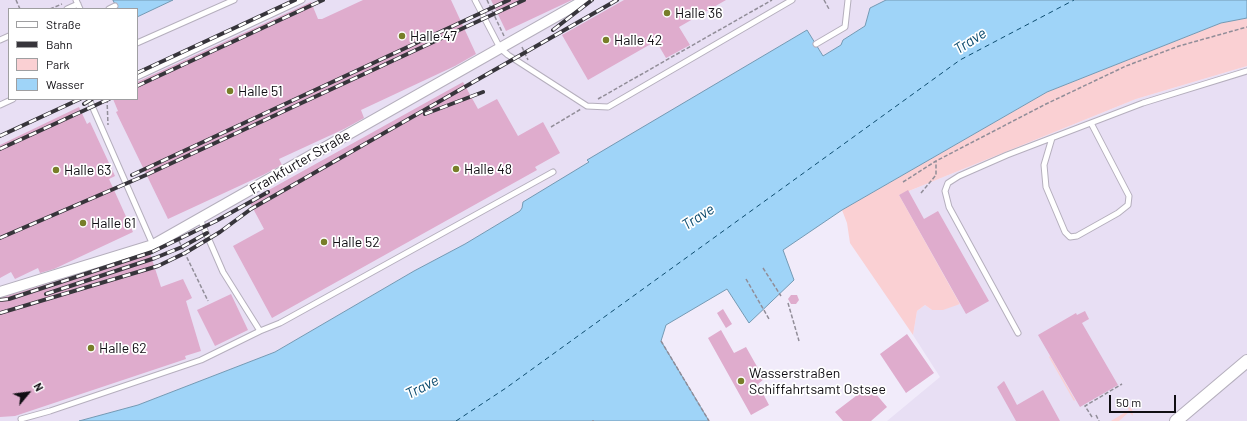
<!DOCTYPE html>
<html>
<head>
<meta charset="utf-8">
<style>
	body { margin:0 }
	#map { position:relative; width:1247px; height:421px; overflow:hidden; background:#f1ebfa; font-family:Barlow,sans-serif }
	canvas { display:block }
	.legend { position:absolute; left:8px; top:8px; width:130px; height:92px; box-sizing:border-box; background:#fff; border:1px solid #9f9fa1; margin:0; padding:5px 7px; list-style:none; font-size:12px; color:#100e13 }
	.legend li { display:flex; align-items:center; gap:8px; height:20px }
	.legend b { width:20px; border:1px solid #9f9fa1 }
	.north { position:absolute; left:8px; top:373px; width:40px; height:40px; -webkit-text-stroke:3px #fff; paint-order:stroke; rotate:61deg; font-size:11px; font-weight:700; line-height:16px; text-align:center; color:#100e13 }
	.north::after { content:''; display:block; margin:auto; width:14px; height:18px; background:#100e13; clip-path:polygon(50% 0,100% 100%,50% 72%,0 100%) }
	.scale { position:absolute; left:1109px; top:395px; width:67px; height:18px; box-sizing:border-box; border:2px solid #100e13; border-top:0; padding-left:5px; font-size:12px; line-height:14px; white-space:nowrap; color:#100e13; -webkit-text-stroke:3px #fff; paint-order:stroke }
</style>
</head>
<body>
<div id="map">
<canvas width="1247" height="421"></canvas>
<ul class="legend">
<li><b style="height:5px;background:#fff"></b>Straße</li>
<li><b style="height:5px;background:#37353b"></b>Bahn</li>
<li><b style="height:11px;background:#fad0d3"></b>Park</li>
<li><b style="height:11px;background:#9fd4f8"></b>Wasser</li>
</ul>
<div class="north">N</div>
<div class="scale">50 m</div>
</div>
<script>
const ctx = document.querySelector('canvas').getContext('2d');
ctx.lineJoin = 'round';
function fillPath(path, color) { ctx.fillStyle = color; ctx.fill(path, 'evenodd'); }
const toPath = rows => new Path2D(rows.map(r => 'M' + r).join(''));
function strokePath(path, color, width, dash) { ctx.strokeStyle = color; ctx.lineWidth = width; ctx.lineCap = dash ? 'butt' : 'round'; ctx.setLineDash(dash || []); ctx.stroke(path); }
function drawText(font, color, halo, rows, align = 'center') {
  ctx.font = font + ' Barlow,sans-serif'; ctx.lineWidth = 3.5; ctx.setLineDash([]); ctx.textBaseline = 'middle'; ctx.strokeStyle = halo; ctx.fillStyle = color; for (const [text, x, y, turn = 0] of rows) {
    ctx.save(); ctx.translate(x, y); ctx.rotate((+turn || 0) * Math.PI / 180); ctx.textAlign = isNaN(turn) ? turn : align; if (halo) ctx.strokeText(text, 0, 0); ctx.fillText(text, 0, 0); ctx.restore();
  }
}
fillPath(toPath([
	[0,0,113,0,117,9,9,9,9,99,137,99,137,17,173,0,886,0,870,8,865,26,843,40,841,45,823,56,807,30,588,161,589,162,523,205,520,211,465,244,414,271,275,352,138,405,79,421,0,421],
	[1247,66,1247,421,887,421,940,377,913,335,917,311,925,305,932,310,960,304,899,195,1136,99]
]), '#e8dff4');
fillPath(toPath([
	[1247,18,1247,66,1136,99,899,195,960,304,943,310,932,310,925,305,917,311,913,335,850,243,847,223,842,210,1047,92,1221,23],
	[1050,356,1075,400,1074,401,1049,357],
	[1127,406,1132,409,1133,416,1129,412,1119,421,1111,421,1129,410]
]), '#fad0d3');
const water = toPath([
	[113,0,173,0,137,17,137,9,117,9,113,0],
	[886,0,1247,0,1247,18,1221,23,1047,92,842,210,783,250,794,280,749,323,727,289,666,325,661,341,709,421,79,421,138,405,275,352,414,271,465,244,520,211,522,208,523,202,589,162,587,160,807,30,823,56,841,45,843,40,865,26,870,8,886,0]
]);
fillPath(water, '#9fd4f8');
strokePath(water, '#7499b3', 1);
strokePath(toPath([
	[456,421,506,388,960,60,1074,0]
]), '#0e4d70', 1, [5, 4]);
fillPath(toPath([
	[363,0,451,0,476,54,455,66,361,110,364,118,344,129,279,159,282,165,263,175,168,219,116,112,118,111,113,99,137,99,137,82,311,2,318,19,322,19],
	[491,0,572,0,506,31],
	[624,0,726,0,679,27,690,45,666,58,656,41,588,80,562,35],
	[463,82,478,109,497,99,518,136,543,122,560,153,535,167,537,170,272,318,233,246,264,229,249,201],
	[79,107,87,124,90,122,115,176,109,179,133,232,54,269,40,273,38,268,15,279,11,272,0,278,0,145],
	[908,190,924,219,938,211,989,301,966,314,899,195],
	[150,253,161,287,183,279,192,298,186,301,201,351,185,356,186,359,15,416,0,417,0,298],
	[231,294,248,330,215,346,197,310],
	[791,295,797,295,799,300,796,304,791,304,788,299],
	[723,309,732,324,726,328,717,313],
	[1085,311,1089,319,1082,323,1118,385,1080,407,1038,335,1076,313,1077,315],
	[721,330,734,353,746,347,764,379,758,384,769,405,751,415,708,338],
	[907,334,934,373,906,393,880,354],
	[1004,381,1017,405,1043,390,1060,421,1016,421,997,387],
	[869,386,887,407,871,421,843,421,835,412]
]), '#dfaccd');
const service = toPath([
	[76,0,80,9],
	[475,0,500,48,508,55,587,106,608,107,792,0],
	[67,9,78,4],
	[109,9,115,6],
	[0,40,9,36],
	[137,43,234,0],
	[816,44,845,27,848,0],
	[137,77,302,0],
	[89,99,153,245],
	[0,105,13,99],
	[1052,138,1044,165,1046,187,1065,232,1070,237,1077,236,1118,213,1128,205,1129,196,1091,123],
	[200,219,223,272,260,331,280,323,553,172],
	[1018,333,949,207,945,191,948,183,959,176,1007,155,1143,103,1247,71],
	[21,419,50,411,201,360,260,331]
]);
const minor = toPath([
	[0,292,153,245,585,0]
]);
const tertiary = toPath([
	[1176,421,1247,361]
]);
strokePath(service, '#b5afbd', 7);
strokePath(minor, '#b5afbd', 12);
strokePath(tertiary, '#b5afbd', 14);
strokePath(toPath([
	[16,0,20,9],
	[487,0,504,36],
	[824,0,829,9],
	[50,9,62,4],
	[522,47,528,60],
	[107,99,108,125],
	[598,99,772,0],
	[551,127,581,109],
	[903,182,936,161,1046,104,1126,66,1179,46,1247,27],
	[921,193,936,175,936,161],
	[179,241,208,301],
	[763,268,781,296],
	[746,279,769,319],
	[788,303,799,341],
	[661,341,709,421],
	[1096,415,1099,421],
	[1092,417,1085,406,1122,384],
	[592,421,594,421]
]), '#918d98', 1.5, [4, 2]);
strokePath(service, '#fff', 5);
strokePath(minor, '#fff', 10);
strokePath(tertiary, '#fff', 12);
const rail = toPath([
	[553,30,592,0],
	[137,73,295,0],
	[137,86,323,0],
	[84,104,92,99],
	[425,114,483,92],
	[0,136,80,99],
	[0,149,109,99],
	[132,175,509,0],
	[0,238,146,175,524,0],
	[46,294,155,258,182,247,207,233],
	[0,300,9,299,152,252,216,221,268,192],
	[0,313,158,266,185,253,220,232,251,209,617,0]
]);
strokePath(rail, '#37353b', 4);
strokePath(rail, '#fff', 2.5, [8]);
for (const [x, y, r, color] of [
	[667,13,4,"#787e29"],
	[402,36,4,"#787e29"],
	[606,40,4,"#787e29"],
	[230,91,4,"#787e29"],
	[456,169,4,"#787e29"],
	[56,170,4,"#787e29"],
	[83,223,4,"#787e29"],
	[324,242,4,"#787e29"],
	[91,348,4,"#787e29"],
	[741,381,4,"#787e29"]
]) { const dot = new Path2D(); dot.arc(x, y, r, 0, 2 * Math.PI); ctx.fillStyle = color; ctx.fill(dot); strokePath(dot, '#fff', 1.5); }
drawText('14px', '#100e13', '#fff', [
	["Halle 36",675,13],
	["Halle 47",410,36],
	["Halle 42",614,40],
	["Halle 51",238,91],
	["Halle 48",464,169],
	["Halle 63",64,170],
	["Halle 61",91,223],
	["Halle 52",332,242],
	["Halle 62",99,348],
	["Wasserstraßen",749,373],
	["Schiffahrtsamt Ostsee",749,389]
], 'left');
drawText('14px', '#100e13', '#fff', [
	["Frankfurter Straße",300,162,-30]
]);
drawText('italic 15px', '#0e4d70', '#fff', [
	["Trave",970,41,-33],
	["Trave",698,217,-33],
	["Trave",422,387,-27]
]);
</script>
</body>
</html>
